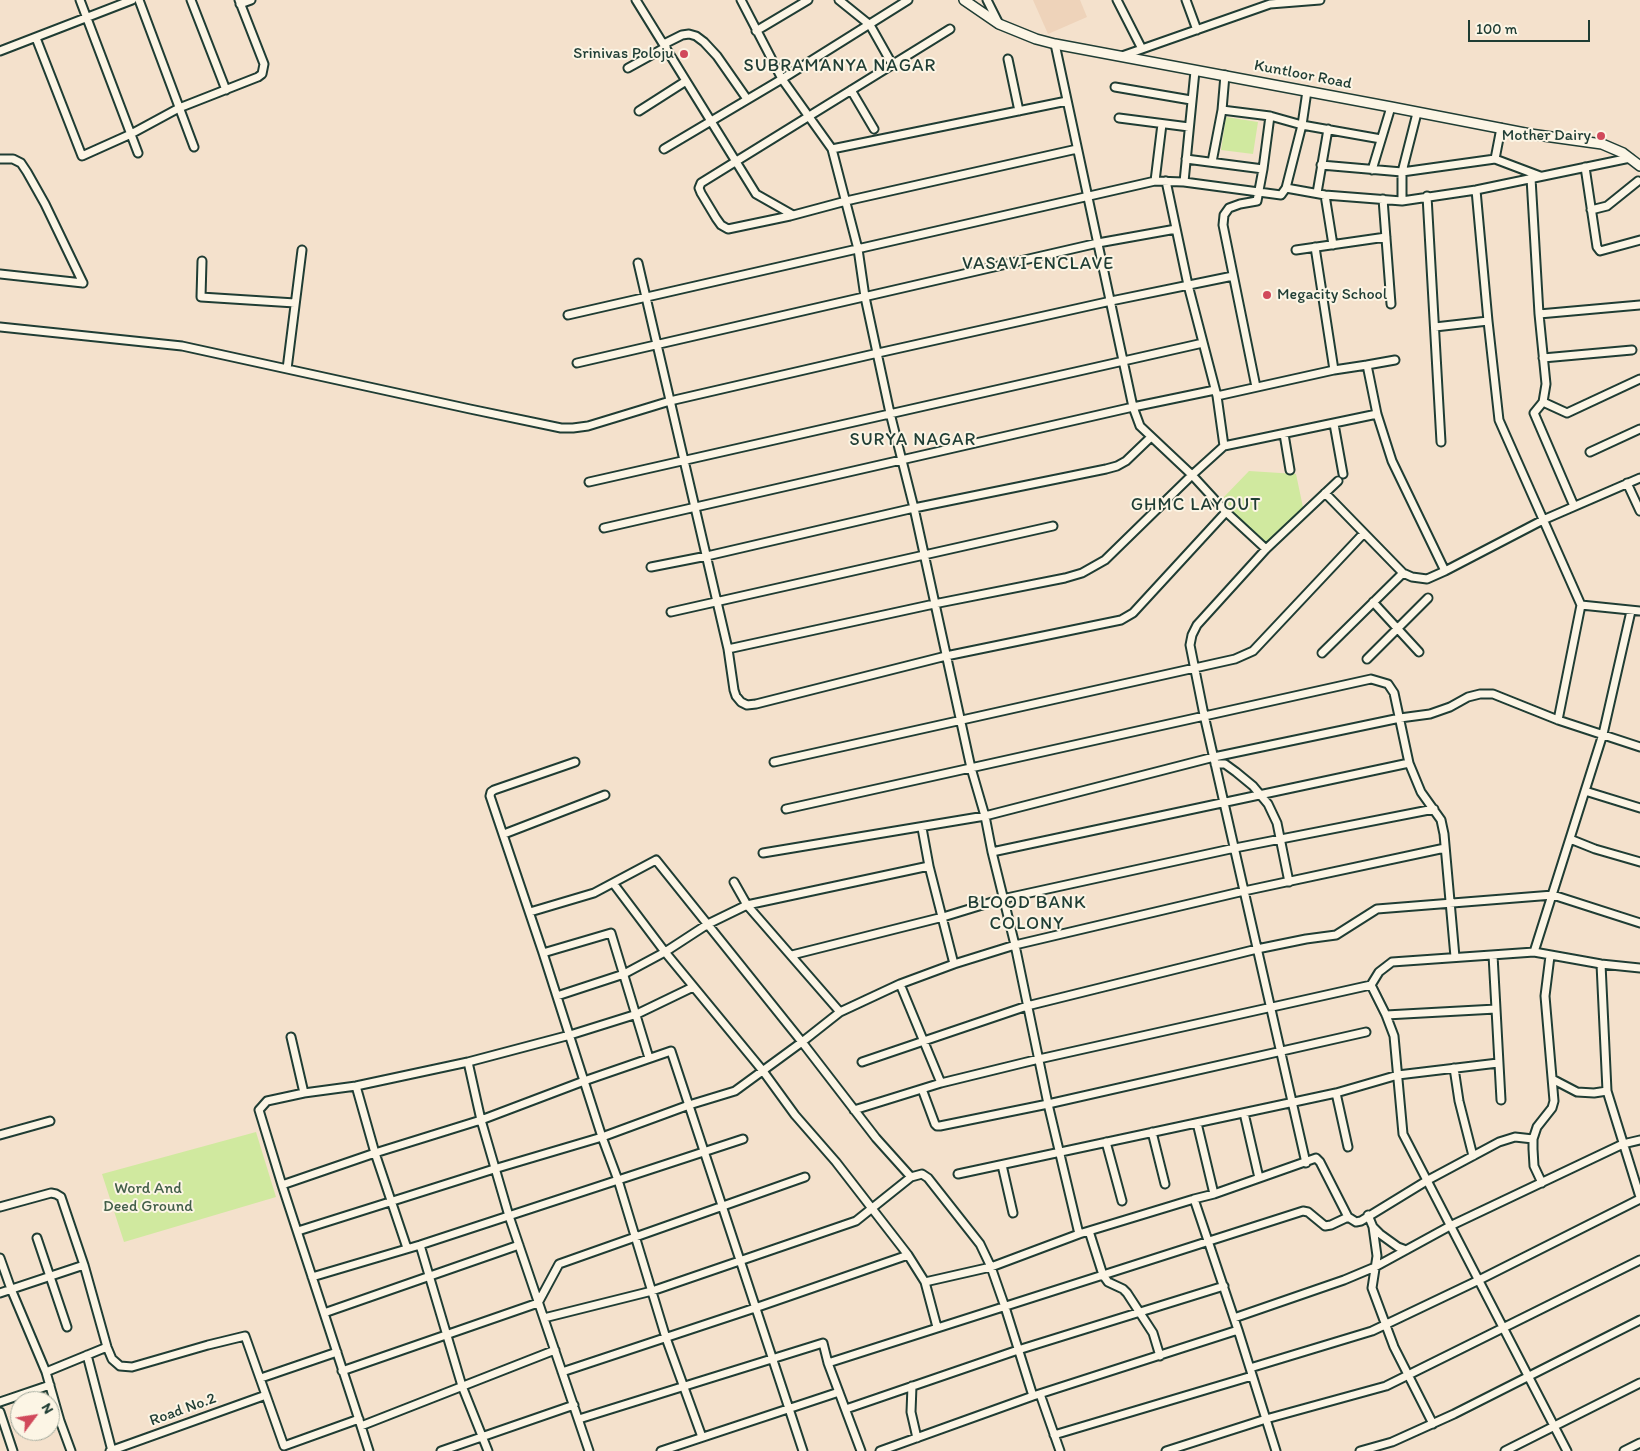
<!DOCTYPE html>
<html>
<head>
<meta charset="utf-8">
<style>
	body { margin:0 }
	#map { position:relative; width:1640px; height:1451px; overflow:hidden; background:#f4e1cc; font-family:Itim,sans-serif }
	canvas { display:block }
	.north { position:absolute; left:10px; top:1391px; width:50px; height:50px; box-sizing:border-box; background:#fcf5e5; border:1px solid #a4ab9e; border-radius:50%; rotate:59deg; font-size:14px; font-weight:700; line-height:20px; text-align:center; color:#1f3d34 }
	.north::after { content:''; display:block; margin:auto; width:18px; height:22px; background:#d1495b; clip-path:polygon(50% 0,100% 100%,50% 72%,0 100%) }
	.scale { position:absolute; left:1468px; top:20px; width:122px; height:22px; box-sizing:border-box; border:2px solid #1f3d34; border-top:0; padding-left:6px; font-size:15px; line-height:18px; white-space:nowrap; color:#1f3d34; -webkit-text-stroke:4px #fcf5e5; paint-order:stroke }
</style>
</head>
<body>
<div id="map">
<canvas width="1640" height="1451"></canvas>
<div class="north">N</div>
<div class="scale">100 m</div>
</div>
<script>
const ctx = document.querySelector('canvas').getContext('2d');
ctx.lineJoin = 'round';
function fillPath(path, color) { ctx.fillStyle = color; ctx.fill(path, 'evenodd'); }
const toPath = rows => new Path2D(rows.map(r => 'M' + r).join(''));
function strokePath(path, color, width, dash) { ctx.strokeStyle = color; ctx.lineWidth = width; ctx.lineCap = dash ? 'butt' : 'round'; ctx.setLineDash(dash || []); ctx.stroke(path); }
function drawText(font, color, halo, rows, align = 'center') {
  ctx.font = font + ' Itim,sans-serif'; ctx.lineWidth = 4; ctx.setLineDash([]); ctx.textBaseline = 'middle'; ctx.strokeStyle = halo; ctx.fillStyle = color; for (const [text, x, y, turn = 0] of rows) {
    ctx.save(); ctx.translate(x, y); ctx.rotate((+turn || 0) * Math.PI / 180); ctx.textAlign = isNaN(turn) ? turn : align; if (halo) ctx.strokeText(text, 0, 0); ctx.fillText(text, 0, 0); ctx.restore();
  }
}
fillPath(toPath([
	[1033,0,1080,0,1087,17,1048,34]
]), '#eed3ba');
fillPath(toPath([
	[1226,117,1258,122,1253,154,1221,150],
	[1249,471,1296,474,1304,512,1266,544,1221,500],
	[256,1132,276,1197,124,1242,102,1174]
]), '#d0e99f');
const minor = toPath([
	[80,0,138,153],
	[139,0,194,147],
	[191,0,226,90],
	[636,0,756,194,793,215],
	[741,0,782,79,832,149,858,249,865,297,890,413,914,508,971,768,985,816,992,852,1015,945,1048,1104,1079,1234],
	[839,0,870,25,892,64],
	[987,0,999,24],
	[1117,0,1142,49],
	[1186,0,1197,30],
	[240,4,251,0],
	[950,29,701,183,699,188,701,193,716,218,721,225,728,229,790,216,846,201,1077,149],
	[756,31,808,0],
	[36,38,82,156,131,134,179,108,258,77,262,74,264,64,239,0],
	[664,44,682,35,689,34,696,36,704,42,717,56,747,99],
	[0,51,132,0],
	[1122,56,1270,4,1320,0],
	[1008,59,1019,111],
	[628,68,666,47],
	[1115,87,1191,100],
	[851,90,874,129],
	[1222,110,1270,116,1302,125,1381,139],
	[639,111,686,81],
	[1119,118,1189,127],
	[664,149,782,79,908,0],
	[832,149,1067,101],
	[0,159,13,159,21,163,27,172,45,204,83,283],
	[1186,159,1263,169],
	[1495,159,1540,176],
	[1212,162,1222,110,1225,75],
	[1321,165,1402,172,1495,159,1501,128],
	[1585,167,1597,247,1600,251,1640,240],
	[1372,170,1391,107],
	[1531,178,1539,314,1546,384,1543,402,1534,413,1574,506],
	[1155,181,1162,124],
	[1166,181,1188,285,1217,396,1334,370,1367,365,1377,414,1392,461,1445,571,1543,520,1640,478],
	[1184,182,1195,71],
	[1286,188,1325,195,1402,201,1476,190,1630,158],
	[1476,190,1488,321,1499,420,1581,605,1558,720],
	[1317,193,1328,129],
	[1325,195,1333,245],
	[1427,196,1441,442],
	[1383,199,1391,304],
	[1402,201,1402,172,1417,113],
	[1591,210,1607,206,1638,181],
	[1315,247,1334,370],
	[1296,250,1386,237],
	[202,261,201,297,295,303],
	[638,263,728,649,734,690,736,696,741,702,747,705,756,704,946,656,1121,620,1133,613,1226,512],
	[0,274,83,283],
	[1539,314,1640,305],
	[568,315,1155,181,1184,182,1281,195,1286,188,1302,125,1307,91],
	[0,327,182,346,470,409,561,428,573,428,588,426,670,401,878,353,1111,301,1233,276],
	[1435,327,1488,321],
	[1543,358,1632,350],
	[577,363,1098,243,1176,229],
	[1367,365,1395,360],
	[287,369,302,250],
	[1256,387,1223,225,1224,215,1229,208,1240,204,1257,201,1263,169,1270,116],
	[1215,390,1133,407,1140,426,1192,475,1226,512,1266,549],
	[1217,396,1224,446,1377,414],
	[1543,402,1567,413,1640,379],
	[1334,424,1343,474],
	[1284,434,1290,470],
	[1590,452,1640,429],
	[589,482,1203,343],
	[1627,483,1640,511],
	[1325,493,1403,573,1412,577,1427,579,1445,571],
	[604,528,1133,407,1055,44],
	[651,567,707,556,914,508,1106,469,1117,466,1126,461,1151,437],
	[1373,602,1419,652],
	[1581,605,1640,611],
	[671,612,1053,526],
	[728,649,934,604,1065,578,1082,573,1105,560,1192,475,1224,446],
	[1322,653,1403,573],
	[1367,659,1428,598],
	[575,762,494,790,491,792,490,796,543,953,602,1137,618,1180,666,1338,702,1437],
	[774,762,1235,659,1253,651,1364,533],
	[1409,763,1421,792,1441,820,1444,834,1455,957],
	[1215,764,1225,764,1236,772,1253,786,1268,804,1277,823,1289,882],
	[1585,791,1640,808],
	[786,809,1371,679,1388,684,1394,693,1409,763,992,852],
	[922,828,929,866,747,905,708,924,665,952,763,1071,795,1115,836,1162,908,1255,925,1282,937,1327],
	[504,834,605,795],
	[1570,839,1595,849,1640,862],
	[763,853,985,816,1214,757,1400,718,1430,714,1450,707,1468,697,1480,694,1493,694,1558,720,1640,747],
	[929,866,954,964],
	[734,882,747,905,840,1012],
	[530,912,594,893,656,860,802,1042,840,1012,900,984,954,964,1015,945,1244,891,1445,848],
	[1534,952,1603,734,1631,611],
	[543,953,611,933,649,1058],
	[792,955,943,917,1002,899,1235,848,1434,809],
	[1601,964,1607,1091,1640,1197],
	[900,984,941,1083],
	[1371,985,1386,1015,1394,1036,1403,1134,1567,1451],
	[557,996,624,974,665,952,613,883],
	[1496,1009,1501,1100],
	[1386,1015,1496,1009,1493,955],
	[291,1037,304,1093],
	[468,1062,481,1120,509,1216,589,1451],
	[862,1062,1027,1006,1257,949,1306,939,1336,935,1377,909,1553,895,1640,923],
	[1454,1068,1459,1101,1473,1156],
	[1554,1080,1577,1092,1594,1093,1607,1091],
	[356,1086,375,1153,407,1248],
	[922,1089,935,1124,937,1126,940,1126,1048,1104,1366,1032],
	[1336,1093,1348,1147],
	[854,1110,941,1083,1039,1059,1371,985,1379,972,1392,962,1534,952,1601,964,1640,968],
	[1244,1113,1259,1178],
	[1197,1123,1214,1194],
	[1152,1132,1165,1184],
	[0,1135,50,1121],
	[1106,1142,1122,1201],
	[1306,1163,1204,715,1190,645,1192,635,1197,625,1266,549,1338,481],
	[1002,1165,1013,1213],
	[958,1174,1336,1093,1398,1075,1498,1063],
	[911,1177,922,1174,928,1178,980,1244,991,1267,1005,1307,1033,1396],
	[1542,1183,1534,1166,1533,1149,1533,1139,1537,1127,1552,1108,1554,1101,1545,996,1550,956],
	[282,1185,375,1153,481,1120,584,1081,671,1051,803,1451],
	[1194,1199,1214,1194,1316,1158,1320,1162,1348,1217,1356,1222,1361,1221,1428,1180,1499,1142,1515,1137,1533,1139],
	[0,1207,51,1193,56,1194,61,1197,84,1265,107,1347,112,1359,120,1366,132,1367,208,1345,245,1336,284,1446,359,1419],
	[1368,1215,1373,1227,1380,1234,1398,1247,1406,1250],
	[1373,1227,1377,1256,1372,1288,1394,1347,1433,1424],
	[298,1231,494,1169,602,1137,689,1105,735,1091,802,1042,876,1138,911,1177,856,1221,652,1291,544,1318],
	[1089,1231,1103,1275,1108,1282,1123,1289,1127,1293,1153,1333,1160,1356],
	[37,1238,67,1327],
	[420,1245,462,1386,488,1451],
	[0,1258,11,1289,46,1372,60,1421,71,1451],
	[312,1277,420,1245,743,1139],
	[925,1282,991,1267,1079,1234,1194,1199,1238,1330],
	[0,1293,84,1265],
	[324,1313,519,1245],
	[1234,1318,1344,1280,1375,1267,1450,1226,1623,1144,1640,1140],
	[555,1350,361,1426,282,1185,259,1110,267,1101,304,1093,356,1086,468,1062,570,1035,637,1014,693,987],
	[87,1355,112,1451],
	[828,1363,1303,1211,1308,1212,1325,1226,1331,1225,1348,1217],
	[1250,1368,1372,1331,1479,1280,1640,1199],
	[342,1371,538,1303,559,1264,805,1177],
	[46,1372,107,1347],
	[562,1372,755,1308,908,1255],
	[261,1378,337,1352],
	[912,1386,911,1412,917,1438],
	[1040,1394,1060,1451],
	[0,1402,50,1385],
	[846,1409,1018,1350,1224,1286],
	[0,1412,13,1451],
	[579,1419,823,1343,828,1363,861,1451],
	[361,1426,369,1451],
	[1054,1435,1252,1376],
	[110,1451,266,1395],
	[441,1451,574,1405],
	[661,1451,839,1392],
	[880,1451,1033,1396,1238,1330,1276,1451],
	[1166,1451,1266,1419,1386,1386,1640,1260],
	[1360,1451,1392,1442,1454,1414,1640,1320],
	[1505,1451,1640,1383],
	[1624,1451,1640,1443]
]);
const tertiary = toPath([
	[964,0,999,24,1036,39,1055,44,1391,107,1530,134,1602,144,1623,153,1640,166]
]);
strokePath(minor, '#1f3d34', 11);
strokePath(tertiary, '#1f3d34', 12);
strokePath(minor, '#fcf5e5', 7);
strokePath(tertiary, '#fcf5e5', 9);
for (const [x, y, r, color] of [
	[684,54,5,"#d1495b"],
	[1601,136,5,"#d1495b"],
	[1267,295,5,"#d1495b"]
]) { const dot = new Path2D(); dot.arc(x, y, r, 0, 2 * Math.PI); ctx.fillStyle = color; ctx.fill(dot); strokePath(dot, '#fcf5e5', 2); }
drawText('16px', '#1f3d34', '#fcf5e5', [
	["Srinivas Poloju",674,54],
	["Mother Dairy",1591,136],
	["Megacity School",1277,295,"left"]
], 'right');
drawText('16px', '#1f3d34', '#fcf5e5', [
	["Kuntloor Road",1303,75,11],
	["Road No.2",183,1410,-20]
]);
drawText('16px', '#425f49', '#fcf5e5', [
	["Word And",148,1189],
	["Deed Ground",148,1207]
]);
ctx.letterSpacing = '1px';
drawText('18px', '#1f3d34', '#fcf5e5', [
	["SUBRAMANYA NAGAR",840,66],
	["VASAVI ENCLAVE",1038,264],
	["SURYA NAGAR",913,440],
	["GHMC LAYOUT",1196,505],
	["BLOOD BANK",1027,903],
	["COLONY",1027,924]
]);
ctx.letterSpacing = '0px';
</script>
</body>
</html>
